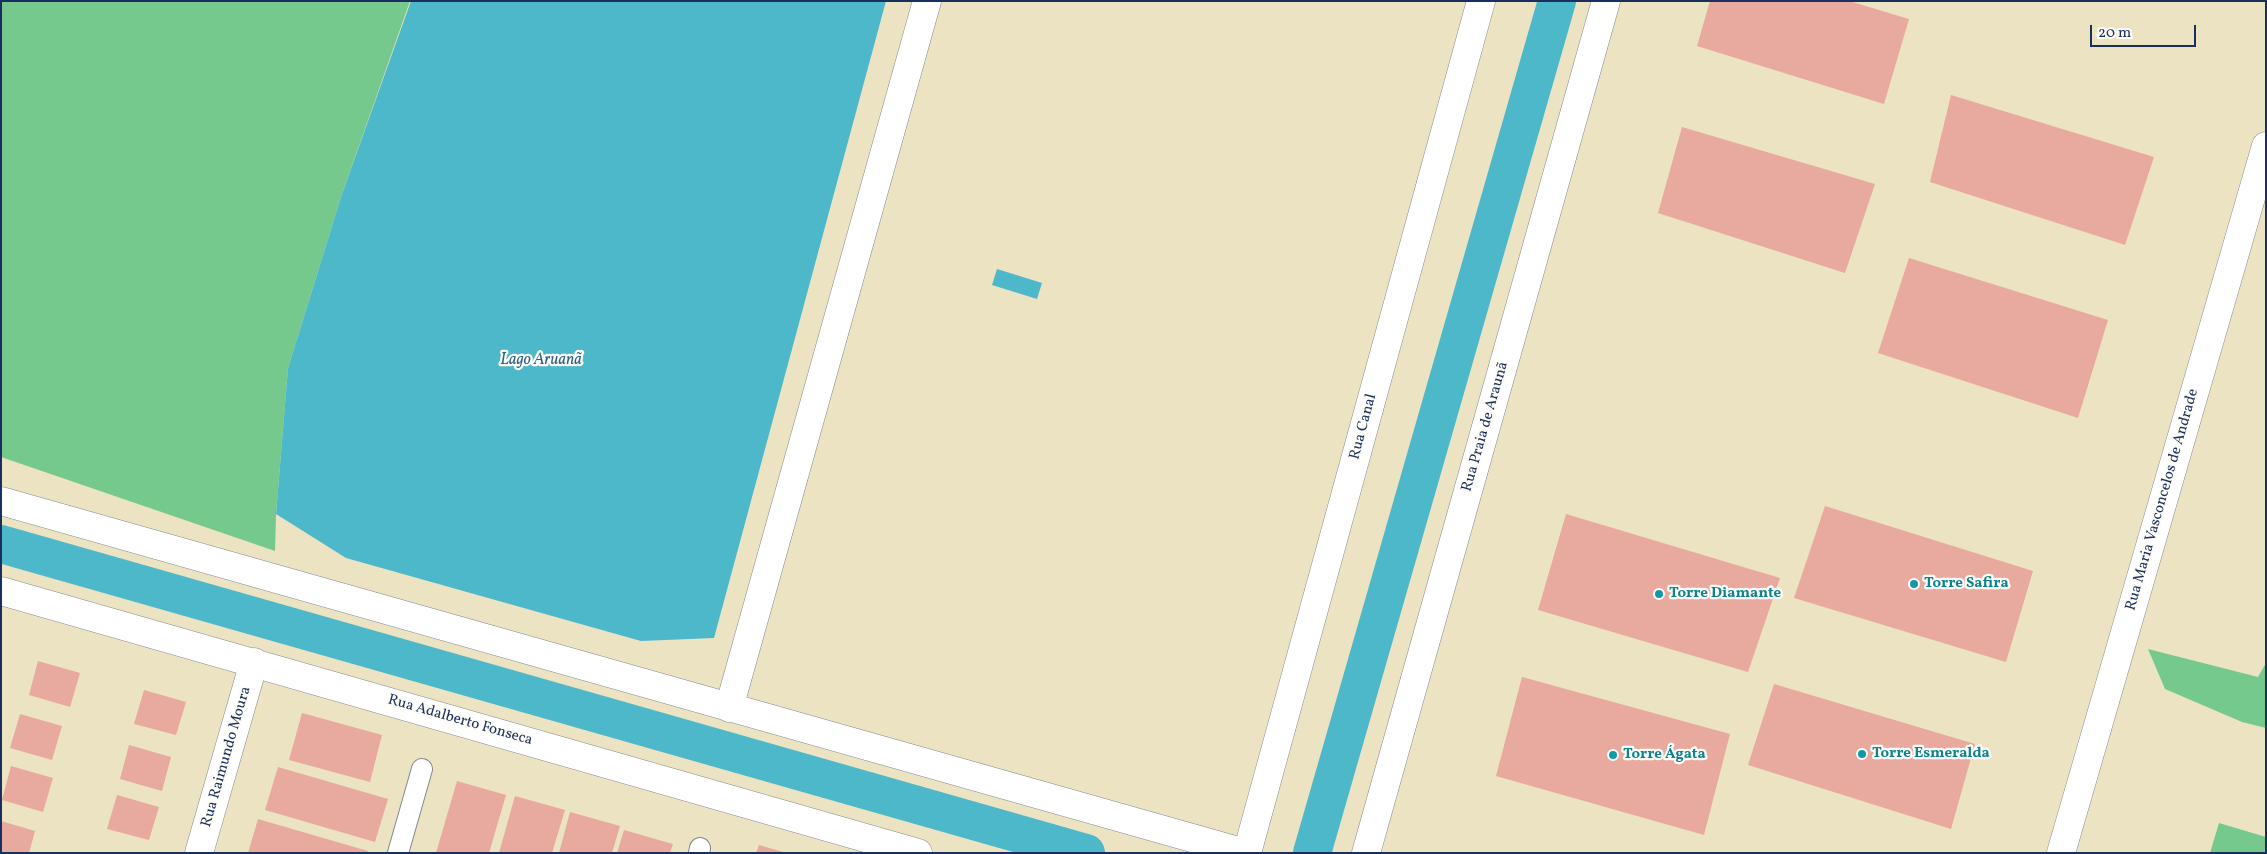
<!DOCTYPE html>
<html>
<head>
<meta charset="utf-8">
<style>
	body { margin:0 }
	#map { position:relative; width:2267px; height:854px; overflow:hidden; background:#ece3c3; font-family:Vollkorn,serif }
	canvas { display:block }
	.frame { position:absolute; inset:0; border:2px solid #1b2f5e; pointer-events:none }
	.scale { position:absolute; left:2090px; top:25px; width:106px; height:22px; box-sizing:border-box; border:2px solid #1b2f5e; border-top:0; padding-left:6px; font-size:15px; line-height:18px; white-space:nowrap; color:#1b2f5e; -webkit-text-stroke:4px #fdfcf7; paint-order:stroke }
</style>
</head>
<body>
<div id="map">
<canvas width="2267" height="854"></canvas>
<div class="frame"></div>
<div class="scale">20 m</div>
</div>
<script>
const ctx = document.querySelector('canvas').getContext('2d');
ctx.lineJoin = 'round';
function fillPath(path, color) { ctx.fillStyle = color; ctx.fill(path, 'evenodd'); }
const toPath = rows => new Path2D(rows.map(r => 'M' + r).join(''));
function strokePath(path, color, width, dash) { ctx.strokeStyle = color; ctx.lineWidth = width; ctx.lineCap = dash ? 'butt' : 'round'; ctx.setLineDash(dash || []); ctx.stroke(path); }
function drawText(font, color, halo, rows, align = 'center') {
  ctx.font = font + ' Vollkorn,serif'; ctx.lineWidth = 4.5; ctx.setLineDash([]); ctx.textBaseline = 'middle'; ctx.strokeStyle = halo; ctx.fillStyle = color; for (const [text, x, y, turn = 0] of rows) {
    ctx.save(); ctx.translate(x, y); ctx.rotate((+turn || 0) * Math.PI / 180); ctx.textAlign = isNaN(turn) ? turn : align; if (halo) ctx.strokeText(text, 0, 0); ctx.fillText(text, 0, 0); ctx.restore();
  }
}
fillPath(toPath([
	[1,1,410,1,342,194,288,368,276,514,275,551,1,457],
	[2148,649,2258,677,2266,663,2266,728,2242,722,2165,689],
	[2219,823,2266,837,2266,853,2210,853]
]), '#75c98c');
fillPath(toPath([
	[411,1,886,1,714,638,641,641,346,558,276,514,288,368,342,194],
	[997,269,1042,283,1037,299,992,285]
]), '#4db8ca');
strokePath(toPath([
	[1,544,1086,853],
	[1312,853,1557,1]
]), '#4db8ca', 38);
fillPath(toPath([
	[1710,1,1849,1,1909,19,1884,104,1697,46],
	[1951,95,2154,157,2125,245,1930,182],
	[1682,127,1875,184,1845,273,1658,213],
	[1909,258,2108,320,2078,418,1878,353],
	[1825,506,2033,571,2006,662,1794,598],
	[1566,514,1780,578,1748,672,1538,610],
	[38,661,80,673,70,707,29,695],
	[1522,677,1730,734,1704,835,1496,776],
	[1774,684,1975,744,1951,829,1748,765],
	[144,690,186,702,176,735,134,724],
	[302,713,382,735,370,782,289,760],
	[20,714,62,726,52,760,10,748],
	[129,745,171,757,162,791,120,779],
	[11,766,53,778,43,812,2,800],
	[278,767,388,799,375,842,265,810],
	[457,781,506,795,489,853,436,853],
	[117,795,159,807,149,840,107,829],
	[515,796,565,810,552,853,499,853],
	[570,812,620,826,612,853,559,853],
	[258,819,368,851,368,853,248,853],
	[1,821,35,831,29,853,1,853],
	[624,830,673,844,670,853,617,853],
	[759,845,783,852,783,853,756,853]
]), '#e8a99f');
const service = toPath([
	[398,853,422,769],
	[699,853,700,848]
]);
const minor = toPath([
	[1,501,1245,853],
	[1,591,918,853],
	[729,708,927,1],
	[199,853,254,662],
	[1247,853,1481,1],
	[1366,853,1606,1],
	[2061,853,2266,146]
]);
strokePath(service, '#848990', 22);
strokePath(minor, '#848990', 29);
strokePath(service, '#fff', 20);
strokePath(minor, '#fff', 28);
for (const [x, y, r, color] of [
	[1914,584,5,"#0f9aa8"],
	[1659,594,5,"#0f9aa8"],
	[1862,754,5,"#0f9aa8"],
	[1613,755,5,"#0f9aa8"]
]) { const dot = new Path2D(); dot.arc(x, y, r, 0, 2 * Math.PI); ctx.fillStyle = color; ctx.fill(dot); strokePath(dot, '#fdfcf7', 2); }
drawText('15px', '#1b2f5e', '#fdfcf7', [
	["Rua Canal",1364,427,-75],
	["Rua Praia de Araunã",1486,427,-74],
	["Rua Maria Vasconcelos de Andrade",2163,500,-74],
	["Rua Adalberto Fonseca",460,721,16],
	["Rua Raimundo Moura",227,757,-74]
]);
drawText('bold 15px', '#0d838f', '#fdfcf7', [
	["Torre Safira",1924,584],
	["Torre Diamante",1669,594],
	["Torre Esmeralda",1872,754],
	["Torre Ágata",1623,755]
], 'left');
drawText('italic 16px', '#2c5f84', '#fdfcf7', [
	["Lago Aruanã",541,361]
]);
</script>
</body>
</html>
